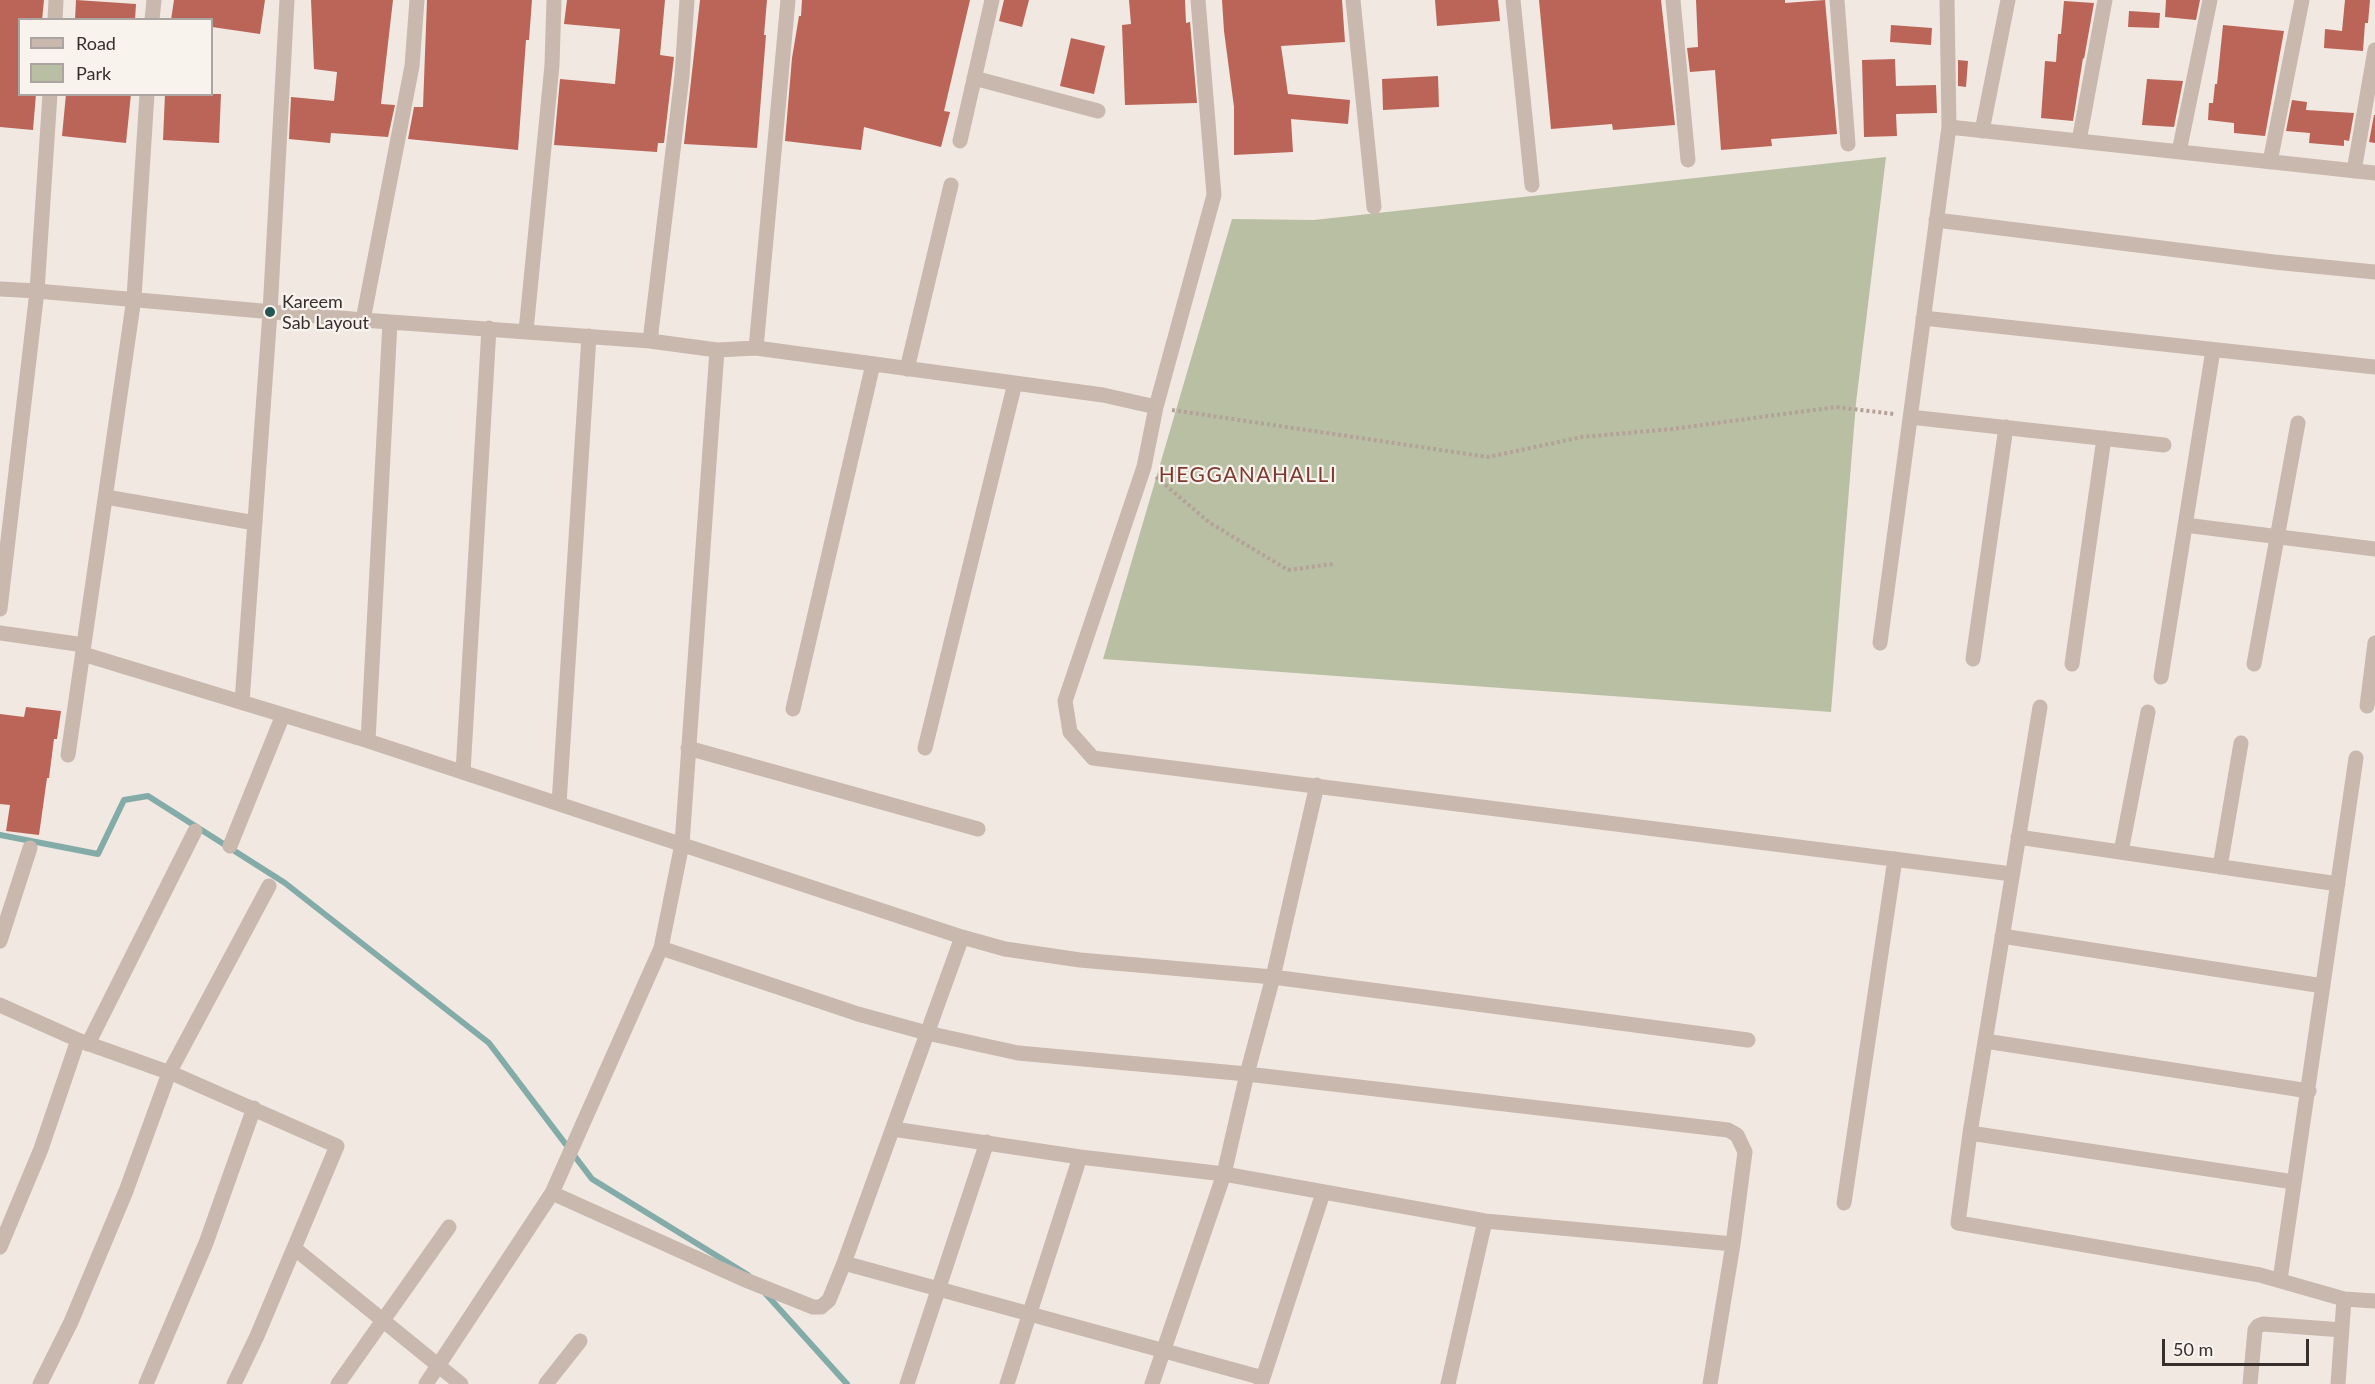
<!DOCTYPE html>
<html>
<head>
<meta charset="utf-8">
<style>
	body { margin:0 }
	#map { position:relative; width:2375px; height:1384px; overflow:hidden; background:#f1e8e1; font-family:Lato,sans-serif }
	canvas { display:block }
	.legend { position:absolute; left:18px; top:18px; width:195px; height:78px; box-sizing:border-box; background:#f9f3ee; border:2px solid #aca4a0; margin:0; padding:8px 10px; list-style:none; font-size:18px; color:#382e2c }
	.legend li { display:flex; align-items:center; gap:12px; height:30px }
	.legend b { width:30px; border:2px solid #aca4a0 }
	.scale { position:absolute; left:2162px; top:1339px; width:147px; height:27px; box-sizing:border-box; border:3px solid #382e2c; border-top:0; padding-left:8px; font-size:18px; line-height:21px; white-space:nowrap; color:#382e2c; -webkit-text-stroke:4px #f9f3ee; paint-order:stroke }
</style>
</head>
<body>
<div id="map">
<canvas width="2375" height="1384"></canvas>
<ul class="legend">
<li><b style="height:8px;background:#c9b8ae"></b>Road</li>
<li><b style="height:16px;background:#b8bfa3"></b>Park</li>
</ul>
<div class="scale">50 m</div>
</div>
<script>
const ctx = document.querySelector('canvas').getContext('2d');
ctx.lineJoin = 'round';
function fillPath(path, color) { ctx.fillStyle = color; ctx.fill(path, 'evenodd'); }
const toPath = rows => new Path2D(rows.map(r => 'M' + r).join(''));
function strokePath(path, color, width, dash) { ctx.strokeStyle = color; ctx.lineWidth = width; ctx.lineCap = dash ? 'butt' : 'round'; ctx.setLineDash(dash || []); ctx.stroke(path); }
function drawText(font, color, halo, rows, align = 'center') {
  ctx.font = font + ' Lato,sans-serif'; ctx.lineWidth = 4.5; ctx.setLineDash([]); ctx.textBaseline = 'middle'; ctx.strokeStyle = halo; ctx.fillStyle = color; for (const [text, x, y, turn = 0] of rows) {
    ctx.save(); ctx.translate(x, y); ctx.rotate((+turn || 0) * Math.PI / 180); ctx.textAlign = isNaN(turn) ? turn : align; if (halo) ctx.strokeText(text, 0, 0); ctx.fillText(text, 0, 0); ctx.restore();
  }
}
fillPath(toPath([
	[1886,157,1856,403,1831,712,1103,659,1232,219,1314,220]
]), '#b8bfa3');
strokePath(toPath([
	[0,835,98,854,124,800,148,796,285,883,489,1043,592,1179,748,1275],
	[765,1293,847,1384]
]), '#83aca9', 6);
fillPath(toPath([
	[0,0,44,0,42,20,20,20,20,94,36,94,33,130,0,127],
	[76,0,136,4,135,20,75,20],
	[174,0,265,0,260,34,212,27,212,20,171,20],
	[311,0,393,0,381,104,395,105,388,137,331,133,330,143,289,139,291,97,334,101,337,72,314,69],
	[427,0,532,0,529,40,526,40,518,150,408,139,414,107,423,107],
	[567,0,665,0,660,55,674,57,664,143,658,143,657,152,554,145,560,79,615,84,620,29,564,24],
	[700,0,767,0,764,35,766,35,757,148,684,144],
	[802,0,970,0,944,111,950,112,941,147,864,127,861,150,785,141,792,58,799,16,801,16],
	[1004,0,1029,0,1022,27,999,21],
	[1129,0,1185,0,1186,23,1190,22,1197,103,1125,105,1122,25,1131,24],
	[1222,0,1342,0,1345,42,1281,46,1288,94,1350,100,1348,124,1291,119,1293,152,1234,155,1234,107,1224,31],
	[1435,0,1498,0,1500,21,1437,26],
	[1539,0,1661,0,1675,125,1613,130,1612,124,1551,129],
	[1696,0,1785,0,1785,3,1825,0,1837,134,1771,139,1772,146,1721,150,1715,70,1690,72,1687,48,1698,47],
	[2166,0,2200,0,2196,20,2165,17],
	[2345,0,2370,0,2368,23,2365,23,2363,51,2324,48,2325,29,2342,31],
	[2064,1,2094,3,2084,59,2083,58,2073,121,2041,118,2045,61,2056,62,2058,34,2061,34],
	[2129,11,2160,13,2159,28,2128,27],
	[1891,25,1932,28,1931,45,1890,42],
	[2223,25,2284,31,2265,136,2234,133,2234,123,2208,120,2209,103,2213,103,2215,84,2217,84],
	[1071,38,1105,46,1094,94,1060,86],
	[1895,59,1896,86,1936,85,1937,113,1896,114,1897,136,1864,137,1862,60],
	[1958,60,1968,61,1966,87,1958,86],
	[1438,76,1439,107,1383,110,1382,79],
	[2147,79,2183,81,2174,127,2142,125],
	[66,94,131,94,126,143,62,136],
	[165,94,221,94,219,143,163,140],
	[2292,100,2307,102,2306,110,2354,113,2349,141,2344,140,2344,146,2309,143,2310,133,2286,131],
	[2374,115,2375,115,2375,143,2369,142],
	[26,707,61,711,57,739,54,739,49,778,47,778,39,835,6,831,10,805,0,804,0,714,24,717]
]), '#ba6557');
strokePath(toPath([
	[1172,410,1488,457,1582,437,1672,429,1836,407,1894,414],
	[1156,477,1210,523,1288,570,1333,564]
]), '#b4a298', 4, [3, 3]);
strokePath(toPath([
	[1353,0,1374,207],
	[1513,0,1532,185],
	[1673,0,1688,160],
	[1837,0,1848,144],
	[55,20,56,0],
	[152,20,154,0],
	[974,78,1098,111],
	[1949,127,2375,173],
	[1982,131,2008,0],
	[960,141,992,0],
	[2079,141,2105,0],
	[2179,152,2210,0],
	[2270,162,2302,0],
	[2354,171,2375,50],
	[1936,220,2274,262,2375,272],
	[0,289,37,291,363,320,650,341,717,350,756,348,1103,395,1156,407,1144,467,1065,701,1070,732,1093,758,2012,874],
	[1923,318,2375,367],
	[363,320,412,66,417,0],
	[526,331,552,65,554,0],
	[650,341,682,76,687,0],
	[756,348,788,0],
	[907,369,951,185],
	[1156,407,1214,195,1198,0],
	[1910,417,2164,445],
	[106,497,255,523],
	[2185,525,2375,549],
	[0,609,37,291,50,94],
	[0,633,84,645],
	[1880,643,1949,127,1947,0],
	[83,654,359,738,962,937,1005,949,1080,960,1273,977,1748,1040],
	[1973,659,2006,427],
	[2072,664,2104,438],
	[2254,664,2298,423],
	[2161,677,2213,350],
	[242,702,270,312,287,0],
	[2367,706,2375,643],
	[2040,707,1970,1133,1958,1223,2260,1275,2344,1299,2375,1301],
	[793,709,873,364],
	[368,741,390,322],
	[688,748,978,829],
	[925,748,1015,383],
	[68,755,134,298,147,94],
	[463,772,489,328],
	[559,804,589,336],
	[2018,837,2338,884],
	[230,846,283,715],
	[2121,852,2148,712],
	[2220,867,2241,743],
	[2002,936,2323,986],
	[0,941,30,848],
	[661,948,858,1014,927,1033,1018,1053,1247,1074,1728,1130,1737,1135,1745,1152,1733,1244],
	[0,1005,78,1040,176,1075,337,1146,257,1336,234,1384],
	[1985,1041,2309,1091],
	[88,1044,195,831],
	[893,1129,1080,1157,1224,1174,1485,1221,1733,1244,1710,1384],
	[1970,1133,2294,1182],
	[552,1193,743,1279,813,1307,821,1307,829,1300,844,1263,962,937],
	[1844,1203,1895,859],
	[0,1247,41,1149,78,1040],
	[294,1248,461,1384],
	[844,1263,1263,1378],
	[2280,1280,2356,758],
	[40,1384,71,1322,126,1191,169,1073,269,886],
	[146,1384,206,1243,254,1108],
	[338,1384,449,1227],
	[426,1384,552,1193,661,948,682,844,717,350],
	[546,1384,580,1341],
	[907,1384,987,1142],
	[1007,1384,1080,1157],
	[1152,1384,1224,1174,1247,1074,1273,977,1317,785],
	[1261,1384,1323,1193],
	[1448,1384,1485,1221],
	[2250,1384,2255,1330,2258,1326,2263,1324,2342,1330],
	[2338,1384,2344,1299]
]), '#c9b8ae', 15);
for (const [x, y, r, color] of [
	[270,312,6,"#255654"]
]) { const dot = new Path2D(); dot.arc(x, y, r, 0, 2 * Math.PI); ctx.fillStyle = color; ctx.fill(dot); strokePath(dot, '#f9f3ee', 2); }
drawText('18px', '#382e2c', '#f9f3ee', [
	["Kareem",282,302],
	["Sab Layout",282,323]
], 'left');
ctx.letterSpacing = '1.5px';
drawText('21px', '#7f382d', '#f9f3ee', [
	["HEGGANAHALLI",1248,475]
]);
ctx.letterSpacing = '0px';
</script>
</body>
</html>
